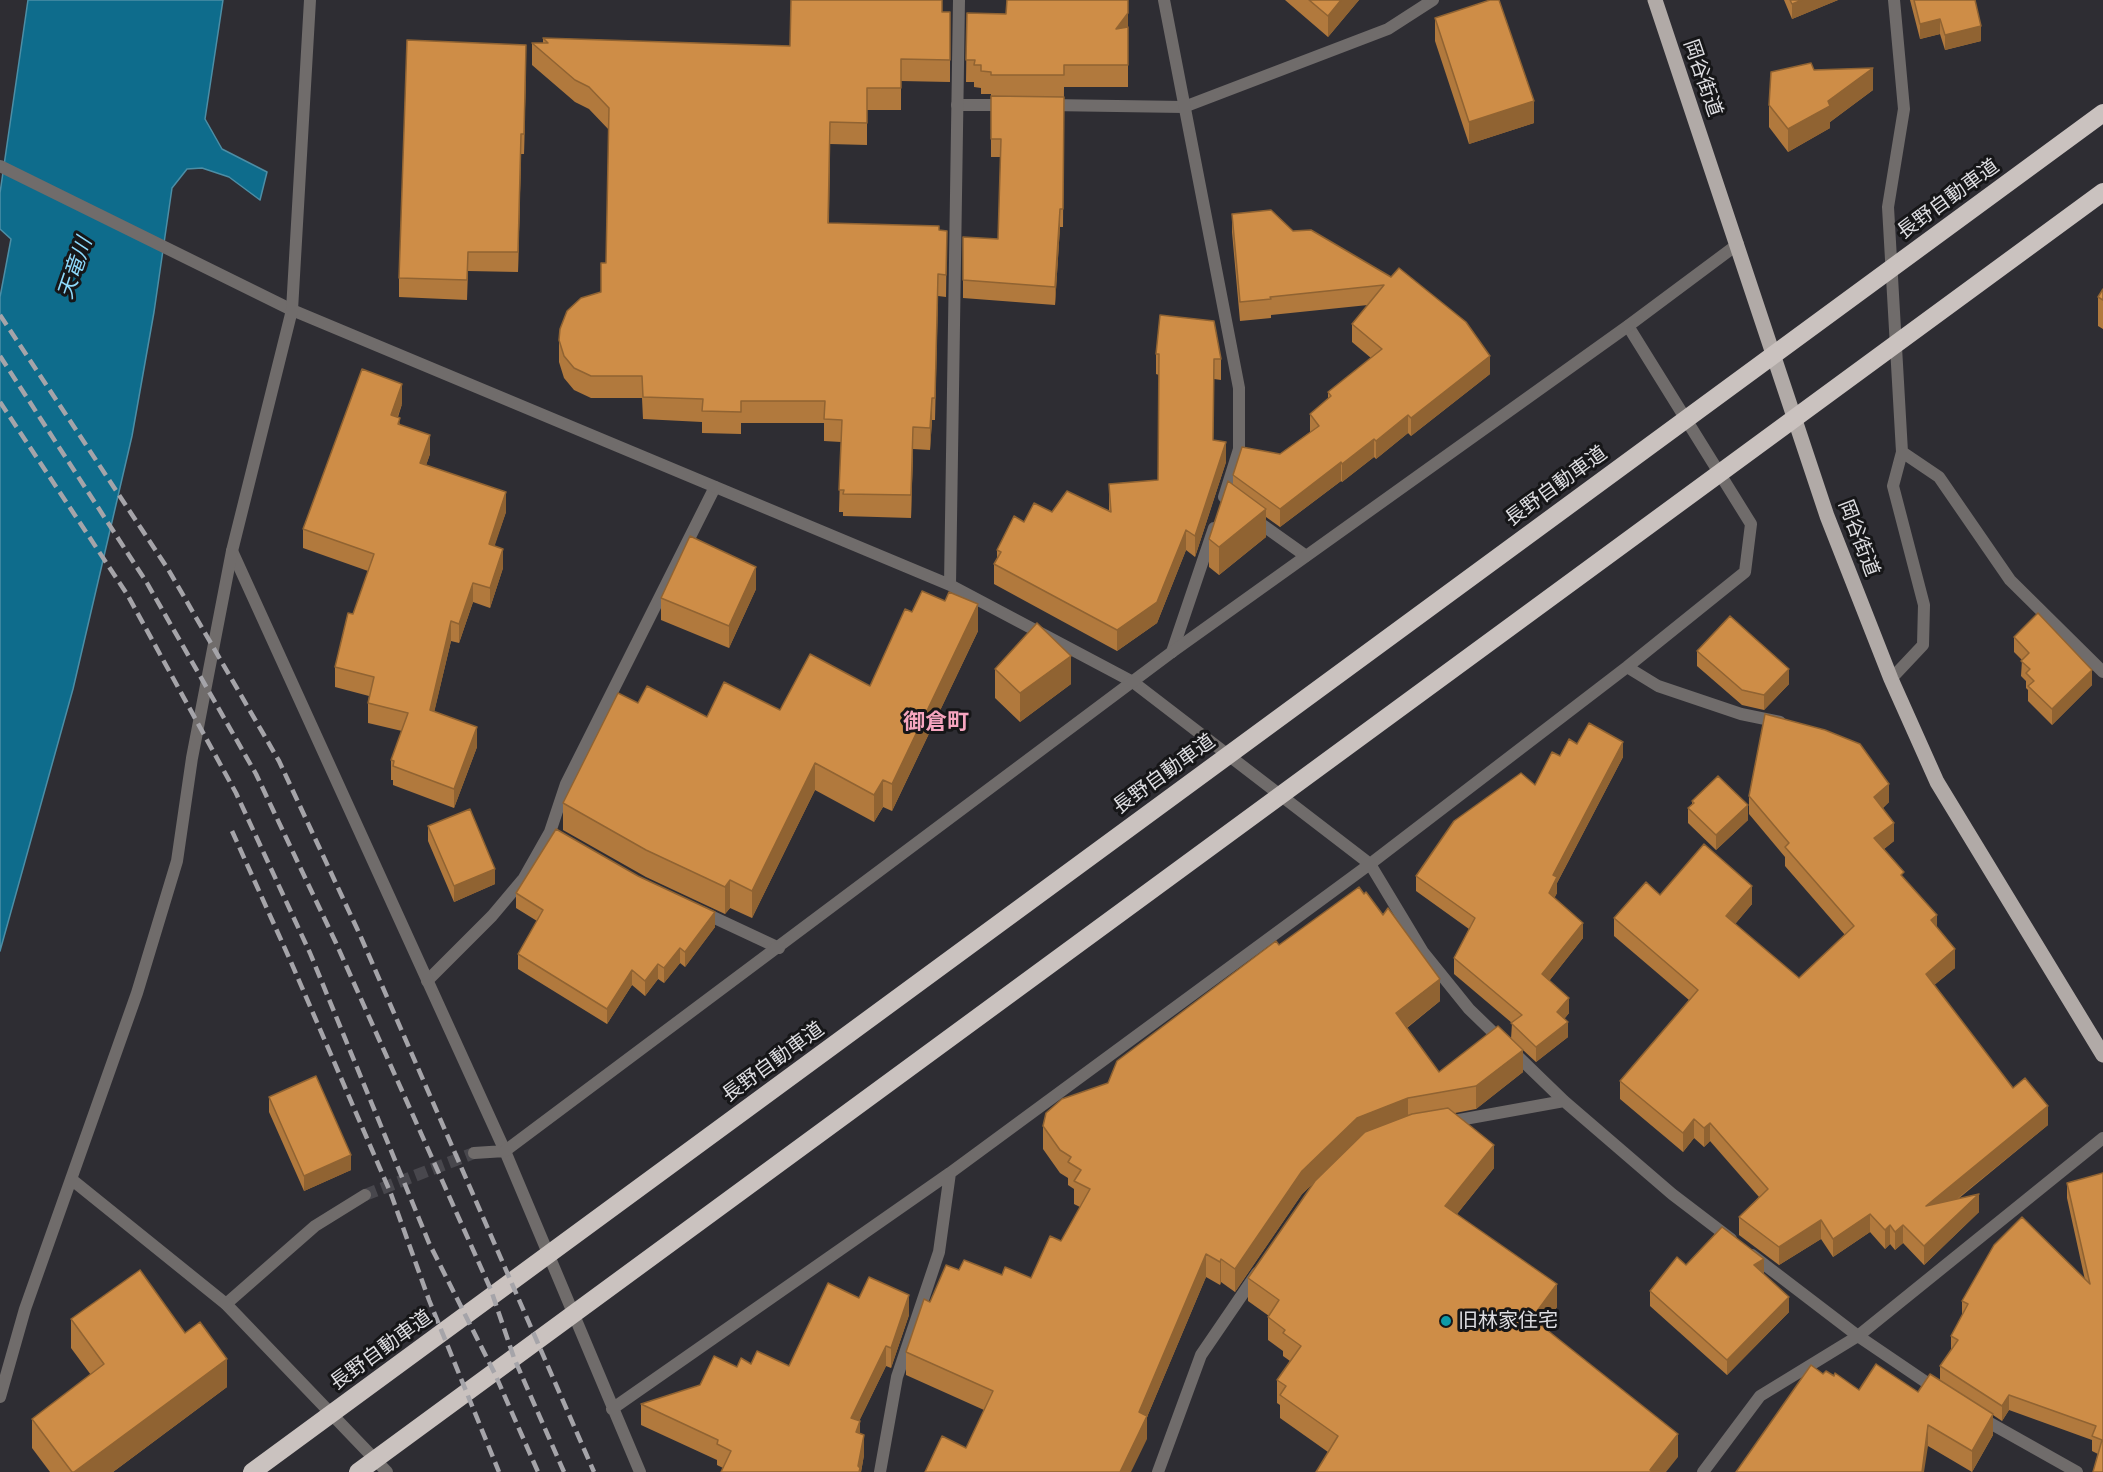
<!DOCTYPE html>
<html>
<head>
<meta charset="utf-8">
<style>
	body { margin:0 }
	canvas { display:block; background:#2e2d33 }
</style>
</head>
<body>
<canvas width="2103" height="1472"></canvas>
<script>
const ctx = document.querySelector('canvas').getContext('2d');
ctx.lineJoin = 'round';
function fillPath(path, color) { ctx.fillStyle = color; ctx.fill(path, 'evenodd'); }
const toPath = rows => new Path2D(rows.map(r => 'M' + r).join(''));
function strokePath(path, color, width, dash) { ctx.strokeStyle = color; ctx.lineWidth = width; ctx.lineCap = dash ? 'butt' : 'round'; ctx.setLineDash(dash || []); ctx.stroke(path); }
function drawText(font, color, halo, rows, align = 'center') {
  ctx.font = font + ' "Golos Text","Noto Sans JP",sans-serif'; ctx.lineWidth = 6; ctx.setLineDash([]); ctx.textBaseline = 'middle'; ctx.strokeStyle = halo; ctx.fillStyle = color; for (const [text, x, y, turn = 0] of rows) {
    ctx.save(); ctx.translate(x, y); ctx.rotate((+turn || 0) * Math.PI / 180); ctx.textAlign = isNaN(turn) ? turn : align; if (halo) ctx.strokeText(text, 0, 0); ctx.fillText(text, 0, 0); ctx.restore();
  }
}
const water = toPath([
	[28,0,223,0,205,119,222,149,267,172,260,200,229,177,202,168,187,169,172,188,154,312,132,436,73,689,0,951,0,297,11,239,0,229,0,193,28,0]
]);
fillPath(water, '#0e6c8c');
strokePath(water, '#4c8ea6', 1.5);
strokePath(toPath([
	[365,1195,474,1153]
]), '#48474d', 12, [12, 6]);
strokePath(toPath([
	[957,105,1007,105],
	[1049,105,1184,107,1388,29,1433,0],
	[702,912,779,948],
	[427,981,492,916,524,878,550,832,566,784,715,487]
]), '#706c6b', 12);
strokePath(toPath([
	[1164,0,1239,388,1239,449,1224,497],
	[0,166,292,310,950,585,1133,682,1370,864,1423,952,1469,1009,1564,1101,1672,1194,1731,1239],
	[1902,452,1939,477,2010,580,2103,672],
	[1254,519,1306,556],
	[232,551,505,1151,640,1472],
	[950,585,959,0],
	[1172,652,1214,528],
	[1627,667,1658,686,1741,714,1780,722],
	[1891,679,1923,645,1924,605,1893,486,1902,452,1888,207,1904,109,1894,0],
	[1448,1122,1564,1101],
	[474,1153,505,1151],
	[1752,1255,1858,1336,1939,1391],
	[226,1304,315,1226,365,1195],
	[612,1409,950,1173,1370,864,1627,667,1745,572,1751,524,1628,326],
	[1981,1418,2077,1472],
	[880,1472,897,1377,939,1252,950,1173],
	[1158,1472,1201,1355,1257,1273],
	[1703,1472,1760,1396,1858,1336,2103,1138]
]), '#706c6b', 12);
strokePath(toPath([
	[505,1151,1172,652,1628,326,1738,244],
	[71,1179,226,1304,387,1472],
	[0,1397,25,1309,137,993,177,861,192,758,232,551,292,310,310,0]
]), '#706c6b', 12);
strokePath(toPath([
	[1655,0,1827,516,1891,679,1937,782,2103,1055]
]), '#b1aaa7', 15);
strokePath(toPath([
	[252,1472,2103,113],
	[358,1472,2103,192]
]), '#cac2bf', 18);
strokePath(toPath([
	[0,315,168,569,279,761,360,935,594,1472],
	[0,356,147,583,256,774,336,943,491,1290,514,1358,564,1472],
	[0,402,127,594,236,793,310,953,429,1243,495,1374,538,1472],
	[232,831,291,962,391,1194,429,1300,499,1472]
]), '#a5a4a9', 4.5, [12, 6]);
fillPath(toPath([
	[1128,0,1128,87,1064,87,1063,227,1060,227,1055,305,963,298,963,237,998,239,1001,157,991,157,991,94,981,94,981,88,974,87,974,82,966,82,967,13,1006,14],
	[1285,0,1359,0,1328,37],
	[1784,0,1838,0,1792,19],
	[1910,0,1975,0,1981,41,1945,50,1940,34,1920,39],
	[942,12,950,12,950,82,901,81,901,110,867,110,867,145,830,144,829,223,947,231,946,297,938,296,935,420,932,420,930,450,913,449,911,518,843,516,843,512,839,512,841,442,824,441,824,423,741,423,741,434,702,433,702,422,643,419,642,398,591,398,574,390,564,378,559,362,559,340,601,292,606,263,609,130,589,109,575,102,532,65,532,43,543,43,543,38,790,46],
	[1435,18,1534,123,1469,144,1435,41],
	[526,65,524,154,521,154,518,272,468,271,467,300,399,297,399,278],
	[1814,70,1873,90,1830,122,1830,128,1788,152,1769,127,1769,105],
	[1232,214,1293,231,1391,277,1490,374,1411,436,1408,433,1376,459,1374,457,1342,482,1341,481,1280,527,1266,517,1266,537,1219,575,1209,567,1209,539,1233,485,1233,475,1280,454,1310,432,1310,414,1328,399,1328,392,1371,358,1352,342,1352,324,1368,305,1271,315,1271,318,1240,321,1232,232],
	[2103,289,2103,329,2098,326,2098,297],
	[1156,354,1221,359,1221,380,1214,379,1213,440,1226,462,1195,557,1186,550,1157,623,1117,651,994,584,994,564,997,560,997,550,1024,522,1052,512,1109,512,1109,484,1158,480,1159,375,1156,374],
	[402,404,398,417,400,425,430,454,426,465,506,512,494,546,503,568,490,608,473,602,459,643,451,641,434,712,477,747,454,808,393,785,393,780,391,780,391,760,402,731,368,723,368,703,369,696,335,687,335,667,368,571,303,548,303,529],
	[756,589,729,648,661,620,661,598],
	[912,612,978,631,892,811,883,807,874,822,815,790,752,918,730,908,725,914,646,877,563,830,563,803,638,703,707,717,780,710,870,686],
	[2014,637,2092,685,2052,725,2028,701,2028,690,2026,688,2026,681,2021,676,2022,660,2014,652],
	[1697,651,1789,684,1764,710,1742,705,1697,666],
	[995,669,1071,684,1020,722,995,698],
	[1577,744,1623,757,1557,883,1557,893,1554,898,1583,938,1549,981,1569,1013,1564,1019,1568,1037,1536,1062,1511,1039,1512,1023,1454,974,1454,958,1469,929,1416,891,1416,876,1535,785],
	[1749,796,1889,802,1883,808,1894,841,1884,849,1937,927,1955,968,1934,985,2013,1088,2048,1125,1958,1199,1979,1212,1924,1265,1903,1243,1895,1250,1890,1244,1885,1249,1870,1232,1833,1257,1821,1239,1779,1265,1739,1235,1739,1217,1759,1197,1710,1141,1704,1147,1694,1138,1683,1152,1620,1099,1620,1081,1689,1000,1614,936,1614,918,1660,895,1752,904,1735,924,1799,978,1845,935,1785,866,1785,857,1749,814],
	[1692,801,1748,820,1716,850,1688,823,1688,808,1692,804],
	[428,826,495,884,454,902,428,841],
	[516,893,715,927,685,967,680,963,664,983,658,979,645,996,632,985,607,1024,518,969,518,954,537,921,516,908],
	[1279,945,1440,1001,1407,1028,1439,1072,1523,1072,1476,1109,1455,1113,1494,1168,1457,1214,1557,1307,1542,1327,1678,1457,1328,1452,1280,1418,1280,1405,1277,1403,1277,1380,1290,1361,1283,1356,1283,1351,1268,1340,1268,1317,1269,1316,1248,1301,1248,1278,1327,1170,1302,1194,1235,1292,1221,1282,1220,1285,1206,1277,1147,1417,1147,1439,966,1448,984,1410,906,1375,906,1352,930,1302,959,1270,1031,1278,1061,1241,1080,1207,1074,1204,1074,1189,1068,1185,1068,1178,1060,1173,1043,1149,1043,1126,1108,1083],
	[269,1097,351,1170,304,1191,269,1112],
	[2103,1173,2103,1472,2098,1454,2092,1451,2092,1440,2009,1410,2002,1421,1993,1415,1993,1435,1972,1472,1928,1446,1823,1374,1834,1376,1859,1390,1918,1392,1940,1380,1940,1366,1951,1350,1951,1336,1962,1316,1962,1301,2085,1280,2067,1198,2067,1183],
	[1686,1265,1764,1274,1789,1312,1727,1375,1650,1306,1650,1291],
	[859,1298,909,1315,891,1368,886,1366,859,1421,860,1433,864,1455,861,1472,721,1472,723,1468,717,1465,717,1460,641,1425,641,1404,700,1385,737,1367,751,1364,789,1366],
	[71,1319,185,1333,227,1387,113,1472,50,1472,32,1448,32,1419,91,1375,71,1348]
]), '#b1793d');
fillPath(toPath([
	[1341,0,1359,0,1328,37,1328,16],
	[1802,0,1838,0,1792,19,1792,4],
	[1128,13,1128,87,1128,35,1116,29],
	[1940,19,1940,34,1920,39,1920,24],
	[1981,26,1981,41,1945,50,1945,35],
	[526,45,526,65,524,154,524,134],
	[1873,68,1873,90,1830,122,1830,128,1788,152,1788,129],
	[1534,101,1534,123,1469,144,1469,122],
	[521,134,521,154,518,272,518,252],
	[1060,209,1060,227,1055,305,1055,287],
	[1490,356,1490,374,1411,436,1411,418],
	[402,384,402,404,391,434,391,415],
	[932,398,932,420,930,450,930,428],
	[1408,415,1408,433,1376,459,1376,441],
	[913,427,913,449,911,518,911,495],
	[430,435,430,454,420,483,420,463],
	[1374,439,1374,457,1342,482,1342,464],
	[1226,442,1226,462,1195,557,1195,536],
	[1341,462,1341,481,1280,527,1280,509],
	[506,492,506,512,489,563,489,544],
	[1266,509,1266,537,1219,575,1219,547],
	[1186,530,1186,550,1157,623,1117,651,1117,630],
	[503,549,503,568,490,608,490,588],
	[756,567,756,589,729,648,729,626],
	[473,583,473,602,459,643,459,624],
	[978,604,978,631,892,811,892,784],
	[451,621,451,641,430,730,430,710],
	[1071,656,1071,684,1020,722,1020,693],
	[1789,669,1789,684,1764,710,1764,695],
	[2092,670,2092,685,2052,725,2052,709],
	[477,727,477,747,454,808,454,789],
	[1623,742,1623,757,1557,883,1557,893,1549,909,1549,893,1553,875],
	[815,763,815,790,752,918,752,891],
	[883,780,883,807,874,822,874,795],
	[1889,784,1889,802,1874,815,1874,797],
	[1748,805,1748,820,1716,850,1716,835],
	[1894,823,1894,841,1874,857,1874,838],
	[495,869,495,884,454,902,454,886],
	[730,880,730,908,725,914,725,887],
	[1752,886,1752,904,1726,935,1726,916],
	[715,912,715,927,685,967,685,952],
	[1937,915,1937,933,1931,920],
	[1583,923,1583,938,1542,990,1542,974],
	[680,948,680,963,664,983,664,968],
	[1955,949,1955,968,1926,992,1926,974],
	[658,964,658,979,645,996,645,981],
	[632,970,632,985,607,1024,607,1009],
	[1440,979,1440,1001,1396,1036,1396,1013],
	[1569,998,1569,1013,1557,1028,1557,1012],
	[1568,1022,1568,1037,1536,1062,1536,1047],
	[1523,1050,1523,1072,1476,1109,1476,1086],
	[1408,1098,1408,1121,1357,1140,1302,1194,1235,1292,1235,1269,1302,1171,1357,1118],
	[2048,1106,2048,1125,1926,1224,1926,1206],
	[1694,1119,1694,1138,1683,1152,1683,1133],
	[1710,1123,1710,1141,1704,1147,1704,1128],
	[1494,1145,1494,1168,1445,1229,1445,1206],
	[351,1155,351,1170,304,1191,304,1176],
	[1979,1194,1979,1212,1924,1265,1924,1246],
	[1870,1214,1870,1232,1833,1257,1833,1239],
	[1821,1220,1821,1239,1779,1265,1779,1247],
	[1890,1225,1890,1244,1885,1249,1885,1230],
	[1903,1225,1903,1243,1895,1250,1895,1232],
	[1206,1254,1206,1277,1147,1417,1147,1439,1131,1472,1120,1472,1139,1412],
	[1221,1259,1221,1282,1220,1285,1220,1262],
	[1764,1259,1764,1274,1754,1265],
	[1557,1284,1557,1307,1532,1341,1532,1318],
	[909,1295,909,1315,891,1368,891,1348],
	[1789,1297,1789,1312,1727,1375,1727,1360],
	[886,1346,886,1366,851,1438,851,1418],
	[227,1359,227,1387,113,1472,74,1472],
	[2009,1395,2009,1410,2002,1421,2002,1406],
	[1993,1414,1993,1435,1972,1472,1972,1451],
	[860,1421,860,1442,856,1432],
	[1928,1425,1928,1446,1924,1472,1922,1472],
	[1678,1434,1678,1457,1666,1472,1650,1472,1650,1470],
	[864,1435,864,1455,861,1472,858,1472,858,1466]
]), '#906332');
const building = toPath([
	[791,0,942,0,942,12,950,12,950,60,901,59,901,88,867,88,867,123,830,122,828,223,939,226,939,230,947,231,946,275,938,274,935,398,932,398,930,428,913,427,911,495,843,494,844,490,839,490,842,420,824,419,825,401,741,401,741,412,702,411,703,399,643,397,642,376,591,376,574,368,564,356,559,340,560,329,567,311,581,298,601,292,601,263,606,263,609,108,589,87,575,80,532,43,548,43,543,38,790,46,791,0],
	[1007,0,1128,0,1128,13,1116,29,1128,27,1128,65,1064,65,1064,75,991,75,991,72,981,71,981,65,974,65,975,60,966,60,967,13,1006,14,1007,0],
	[1309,0,1341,0,1328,16,1309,0],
	[1490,0,1499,0,1534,101,1469,122,1435,18,1490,0],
	[1790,0,1802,0,1792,4,1790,0],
	[1914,0,1975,0,1981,26,1945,35,1940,19,1920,24,1914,0],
	[407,40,526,45,524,134,521,134,518,252,468,252,467,280,399,278,407,40],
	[1811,63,1814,70,1873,68,1828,101,1830,106,1788,129,1769,105,1771,72,1811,63],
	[991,96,1064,97,1063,209,1060,209,1055,287,963,280,963,237,998,239,1001,139,991,139,991,96],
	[1271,210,1293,231,1311,230,1391,277,1399,268,1466,322,1490,356,1411,418,1408,415,1376,441,1374,439,1342,464,1341,462,1280,509,1233,475,1242,447,1280,454,1319,426,1310,414,1331,396,1328,392,1382,349,1352,324,1384,285,1270,297,1271,299,1240,302,1232,214,1271,210],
	[2103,289,2103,300,2098,297,2103,289],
	[1160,315,1214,321,1221,359,1214,359,1213,440,1226,442,1195,536,1186,530,1157,602,1117,630,994,564,1001,552,997,550,1014,516,1024,522,1034,503,1052,512,1067,491,1111,512,1109,484,1158,480,1159,354,1156,354,1160,315],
	[362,369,402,384,391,415,400,418,398,424,430,435,420,463,506,492,489,544,503,549,490,588,473,583,459,624,451,621,430,710,477,727,454,789,393,766,394,761,391,760,408,713,368,703,374,677,335,667,348,613,353,614,374,554,303,529,362,369],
	[1228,481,1266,509,1219,547,1209,539,1228,481],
	[690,536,756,567,729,626,661,598,690,536],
	[922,591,945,601,949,592,978,604,892,784,883,780,874,795,815,763,752,891,730,880,725,887,646,850,563,803,618,693,638,703,647,686,707,717,724,682,780,710,810,654,870,686,905,609,912,612,922,591],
	[2038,613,2092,670,2052,709,2028,686,2034,681,2026,673,2030,669,2021,661,2029,653,2014,637,2038,613],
	[1730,616,1789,669,1764,695,1742,690,1697,651,1730,616],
	[1037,623,1071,656,1020,693,995,669,1037,623],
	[1765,714,1825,730,1860,744,1889,784,1874,797,1894,823,1874,838,1904,872,1901,875,1937,915,1931,920,1955,949,1926,974,2013,1088,2025,1078,2048,1106,1926,1206,1979,1194,1924,1246,1903,1225,1895,1232,1890,1225,1885,1230,1870,1214,1833,1239,1821,1220,1779,1247,1739,1217,1768,1189,1710,1123,1704,1128,1694,1119,1683,1133,1620,1081,1698,990,1614,918,1646,882,1660,895,1704,844,1752,886,1726,916,1799,978,1854,926,1785,847,1789,843,1749,796,1765,714],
	[1589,723,1623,742,1553,875,1557,877,1549,893,1583,923,1542,974,1569,998,1557,1012,1568,1022,1536,1047,1511,1023,1522,1015,1454,958,1475,918,1416,876,1454,821,1521,773,1535,785,1552,752,1560,756,1569,739,1577,744,1589,723],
	[1718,776,1748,805,1716,835,1688,808,1694,803,1692,801,1718,776],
	[470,809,495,869,454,886,428,826,470,809],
	[556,829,638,876,715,912,685,952,680,948,664,968,658,964,645,981,632,970,607,1009,518,954,543,910,516,893,556,829],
	[1359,887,1364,894,1366,892,1383,915,1388,908,1440,979,1396,1013,1439,1072,1498,1026,1523,1050,1476,1086,1408,1098,1357,1118,1302,1171,1235,1269,1221,1259,1220,1262,1206,1254,1139,1412,1147,1416,1120,1472,925,1472,942,1436,966,1448,993,1391,906,1352,924,1299,930,1302,946,1265,959,1270,964,1260,1002,1275,1005,1267,1031,1278,1050,1236,1061,1241,1090,1189,1074,1181,1081,1170,1068,1162,1071,1157,1060,1150,1043,1126,1046,1113,1062,1099,1108,1083,1117,1061,1276,941,1279,945,1359,887],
	[316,1076,351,1155,304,1176,269,1097,316,1076],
	[1448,1108,1494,1145,1445,1206,1557,1284,1532,1318,1678,1434,1650,1470,1653,1472,1316,1472,1338,1436,1280,1395,1286,1386,1277,1380,1301,1346,1283,1333,1285,1330,1268,1317,1279,1300,1248,1278,1315,1181,1365,1132,1412,1114,1448,1108],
	[2103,1173,2103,1472,2093,1472,2102,1440,2092,1436,2096,1426,2009,1395,2002,1406,1940,1366,1958,1340,1951,1336,1968,1304,1962,1301,1994,1245,2022,1217,2090,1284,2067,1183,2103,1173],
	[1722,1227,1764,1259,1754,1265,1789,1297,1727,1360,1650,1291,1677,1257,1686,1265,1722,1227],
	[140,1270,185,1333,200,1322,227,1359,74,1472,72,1472,32,1419,104,1364,71,1319,140,1270],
	[869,1277,909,1295,891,1348,886,1346,851,1418,860,1421,856,1432,864,1435,858,1466,860,1468,859,1472,721,1472,731,1451,717,1444,718,1440,641,1404,700,1385,714,1356,737,1367,741,1358,751,1364,757,1351,789,1366,828,1283,859,1298,869,1277],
	[1876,1364,1918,1392,1930,1374,1993,1414,1972,1451,1928,1425,1922,1472,1736,1472,1811,1365,1823,1374,1826,1371,1834,1376,1835,1373,1859,1390,1876,1364]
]);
fillPath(building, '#ce8d47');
strokePath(building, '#906332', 1.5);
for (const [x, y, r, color] of [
	[1446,1321,6,"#0f9aa8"]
]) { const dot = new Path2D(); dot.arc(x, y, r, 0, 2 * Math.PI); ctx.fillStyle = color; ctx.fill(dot); strokePath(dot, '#161618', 2); }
drawText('20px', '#dddde1', '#161618', [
	["岡谷街道",1703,78,71],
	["長野自動車道",1948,199,-36],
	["長野自動車道",1556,486,-36],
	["岡谷街道",1859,538,69],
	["長野自動車道",1164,774,-36],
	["長野自動車道",773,1062,-36],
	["長野自動車道",381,1350,-36]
]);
drawText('20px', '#dddde1', '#161618', [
	["旧林家住宅",1458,1321]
], 'left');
drawText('italic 21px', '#8ed9fb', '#161618', [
	["天竜川",75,268,-71]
]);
drawText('bold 22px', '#f6a5bf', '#161618', [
	["御倉町",936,722]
]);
</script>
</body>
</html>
